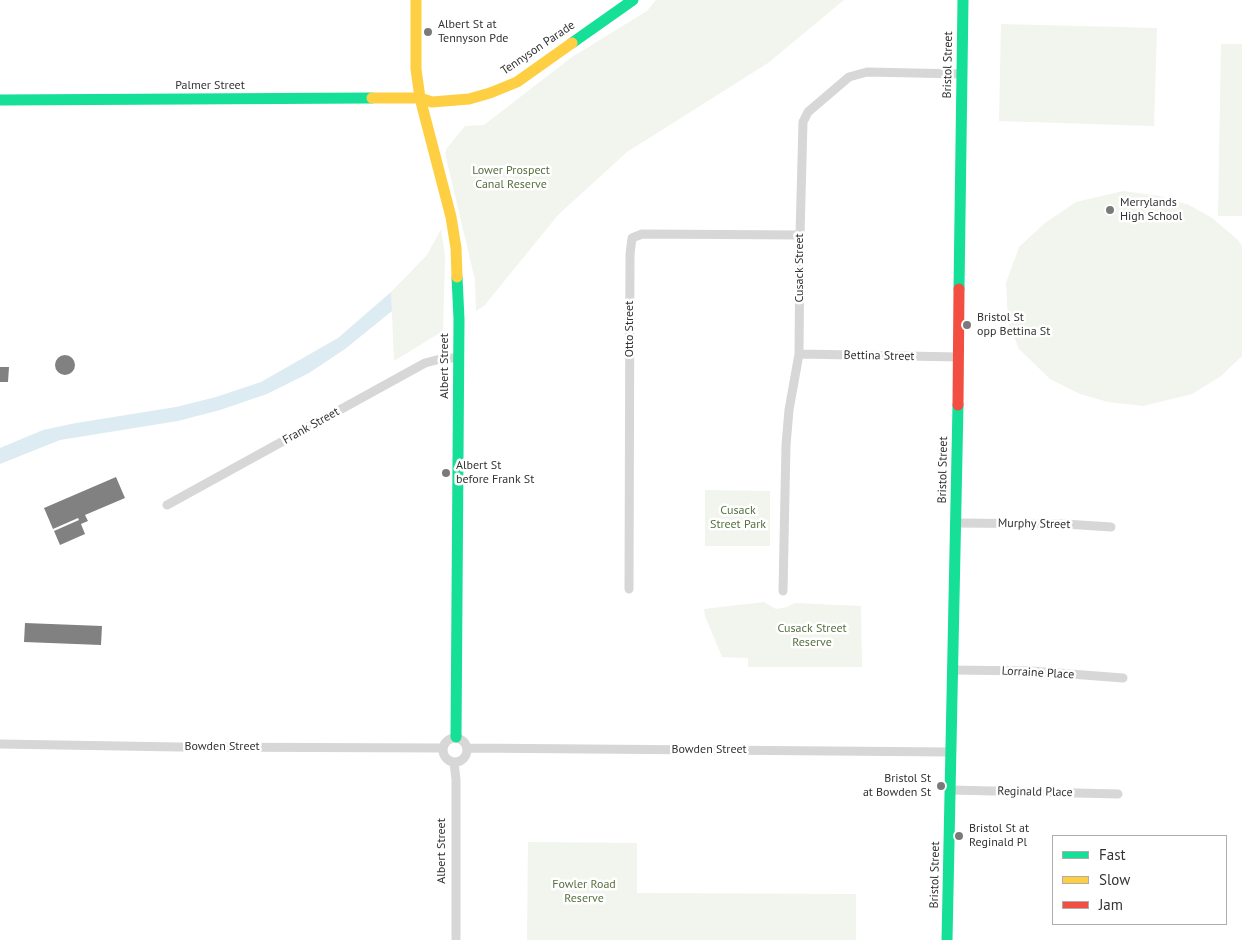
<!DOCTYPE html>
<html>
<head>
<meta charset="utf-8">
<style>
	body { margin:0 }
	#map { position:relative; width:1242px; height:940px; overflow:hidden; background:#fff; font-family:"PT Sans",sans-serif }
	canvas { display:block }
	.legend { position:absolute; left:1052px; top:835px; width:175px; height:90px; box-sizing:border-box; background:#fff; border:1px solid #adadad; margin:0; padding:6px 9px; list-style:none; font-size:15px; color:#333 }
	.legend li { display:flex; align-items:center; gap:10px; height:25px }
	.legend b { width:25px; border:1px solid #adadad }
</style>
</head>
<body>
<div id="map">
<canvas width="1242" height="940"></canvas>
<ul class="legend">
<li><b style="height:6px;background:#16e098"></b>Fast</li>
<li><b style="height:6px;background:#ffcf43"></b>Slow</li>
<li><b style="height:6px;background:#f24e42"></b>Jam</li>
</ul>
</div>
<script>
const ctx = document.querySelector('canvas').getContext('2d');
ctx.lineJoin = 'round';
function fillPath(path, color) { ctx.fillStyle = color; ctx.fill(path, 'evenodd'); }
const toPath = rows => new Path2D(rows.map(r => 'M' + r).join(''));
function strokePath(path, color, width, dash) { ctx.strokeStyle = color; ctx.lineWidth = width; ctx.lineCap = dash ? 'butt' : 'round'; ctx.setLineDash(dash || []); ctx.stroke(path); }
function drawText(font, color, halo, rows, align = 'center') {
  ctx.font = font + ' "PT Sans",sans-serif'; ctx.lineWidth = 5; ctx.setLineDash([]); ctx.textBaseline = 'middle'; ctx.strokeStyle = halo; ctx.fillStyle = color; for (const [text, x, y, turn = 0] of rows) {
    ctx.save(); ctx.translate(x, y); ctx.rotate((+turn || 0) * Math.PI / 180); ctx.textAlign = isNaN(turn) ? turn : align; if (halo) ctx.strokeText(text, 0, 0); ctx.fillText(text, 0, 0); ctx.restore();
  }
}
fillPath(toPath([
	[656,0,844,0,768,63,627,152,558,215,484,306,476,311,475,280,445,153,447,148,465,126,484,125,572,57,647,11],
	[1001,24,1157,28,1154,126,999,121],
	[1221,44,1242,44,1242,216,1218,216],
	[1123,191,1160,196,1189,205,1212,218,1238,240,1242,246,1242,356,1221,376,1192,394,1143,406,1108,402,1080,394,1050,379,1019,349,1008,321,1006,283,1019,247,1045,223,1076,202],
	[441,229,445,256,443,331,394,361,391,292,427,255],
	[705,490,770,491,770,546,705,546],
	[764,602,776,609,787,607,795,603,861,606,862,667,748,667,748,658,722,657,705,616,704,609],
	[528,842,637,843,637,893,856,894,856,940,527,940]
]), '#f1f5ed');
fillPath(toPath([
	[391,292,392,311,345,349,309,373,267,394,220,410,178,421,60,440,0,464,0,448,43,430,76,423,176,407,216,397,261,382,338,338]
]), '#ddebf3');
fillPath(toPath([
	'55 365a10 10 0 1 1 20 0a10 10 0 1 1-20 0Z',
	[0,367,9,367,8,382,0,382],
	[116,477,125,498,85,515,88,521,81,524,85,534,60,545,54,531,79,520,78,518,53,529,44,508],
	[25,623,102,626,101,645,24,642]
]), '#818181');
strokePath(toPath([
	[799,354,959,357],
	[167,505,425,363,444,358,459,358],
	[956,523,1065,524,1111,527],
	[629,589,630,254,632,238,642,234,800,235],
	[783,591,786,445,789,410,799,354,800,235,803,122,808,112,849,77,867,72,962,74],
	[952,670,1031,671,1123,678],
	'443 750a12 12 0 1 1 24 0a12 12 0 1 1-24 0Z',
	[0,744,179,747,443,748],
	[468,748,951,752],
	[454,762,456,780,456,940],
	[951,790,1118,794]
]), '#d7d7d7', 9);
strokePath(toPath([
	[572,43,633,0],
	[0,100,372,98],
	[959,289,963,0],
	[456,737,459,319,457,277],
	[947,940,958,405]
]), '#16e098', 11);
strokePath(toPath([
	[416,0,416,69,420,98,451,217,456,248,457,277],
	[372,98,420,98,432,102,469,99,490,93,517,82,572,43]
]), '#ffcf43', 11);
strokePath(toPath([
	[958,405,959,289]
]), '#f24e42', 11);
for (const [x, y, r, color] of [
	[428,32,5,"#7a7a7a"],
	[1110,210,5,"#7a7a7a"],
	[967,325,5,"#7a7a7a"],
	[446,473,5,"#7a7a7a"],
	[941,786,5,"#7a7a7a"],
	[959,836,5,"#7a7a7a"]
]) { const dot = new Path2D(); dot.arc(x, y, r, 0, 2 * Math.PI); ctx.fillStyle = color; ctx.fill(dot); strokePath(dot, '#fff', 2); }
drawText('12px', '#333', '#fff', [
	["Albert St at",438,25],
	["Tennyson Pde",438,39],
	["Merrylands",1120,203],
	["High School",1120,217],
	["Bristol St",977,318],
	["opp Bettina St",977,332],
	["Albert St",456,466],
	["before Frank St",456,480],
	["Bristol St",931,779,"right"],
	["at Bowden St",931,793,"right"],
	["Bristol St at",969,829],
	["Reginald Pl",969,843]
], 'left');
drawText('12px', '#333', '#fff', [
	["Tennyson Parade",538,48,-34],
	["Bristol Street",948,65,-89],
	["Palmer Street",210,86],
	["Cusack Street",800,268,-90],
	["Otto Street",630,329,-90],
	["Bettina Street",879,356,1],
	["Albert Street",445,366,-90],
	["Frank Street",311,426,-29],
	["Bristol Street",943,470,-89],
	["Murphy Street",1034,524,1],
	["Lorraine Place",1038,673,3],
	["Bowden Street",222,747],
	["Bowden Street",709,750],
	["Reginald Place",1035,792,1],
	["Albert Street",442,851,-90],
	["Bristol Street",935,875,-89]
]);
drawText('12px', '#56703f', '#fff', [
	["Lower Prospect",511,171],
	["Canal Reserve",511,185],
	["Cusack",738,511],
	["Street Park",738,525],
	["Cusack Street",812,629],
	["Reserve",812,643],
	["Fowler Road",584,885],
	["Reserve",584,899]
]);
</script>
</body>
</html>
